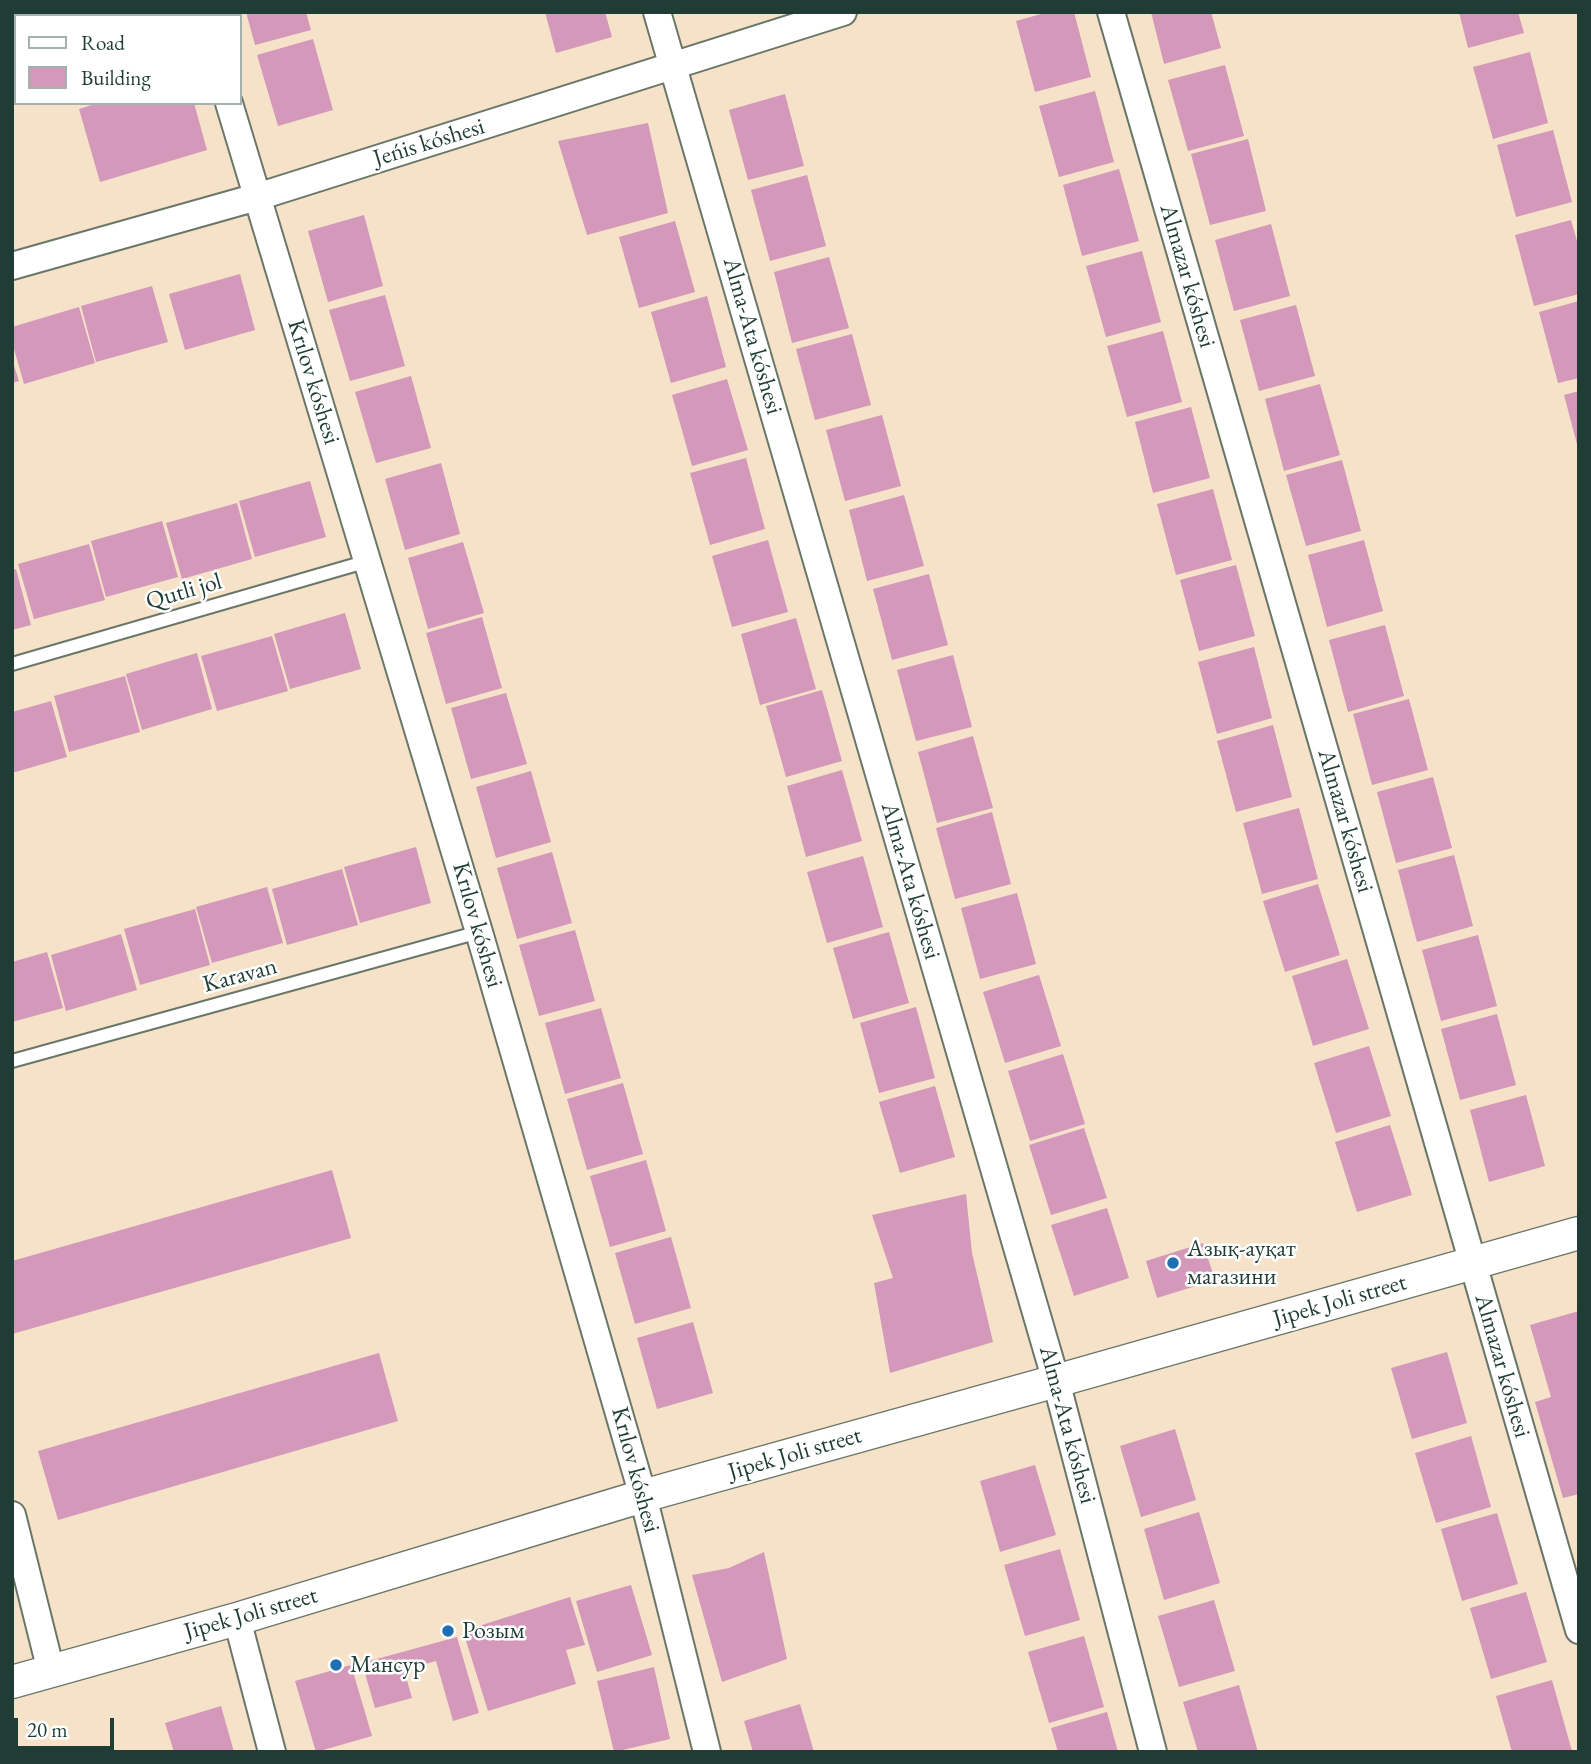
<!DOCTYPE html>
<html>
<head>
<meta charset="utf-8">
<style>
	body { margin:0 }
	#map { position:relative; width:1591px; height:1764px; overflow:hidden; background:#f5e2c8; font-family:"EB Garamond",serif }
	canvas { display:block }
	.frame { position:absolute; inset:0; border:14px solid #1f3d34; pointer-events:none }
	.legend { position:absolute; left:14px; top:14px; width:228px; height:91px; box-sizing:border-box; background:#fff; border:2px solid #a5b1ae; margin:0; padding:9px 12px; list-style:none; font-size:21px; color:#1f3d34 }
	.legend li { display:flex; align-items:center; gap:14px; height:35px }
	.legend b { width:35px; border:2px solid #a5b1ae }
	.scale { position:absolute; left:14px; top:1718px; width:100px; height:32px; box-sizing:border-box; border:4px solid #1f3d34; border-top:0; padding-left:9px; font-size:21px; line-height:24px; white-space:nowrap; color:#1f3d34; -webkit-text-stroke:5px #fff; paint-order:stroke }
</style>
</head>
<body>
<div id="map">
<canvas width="1591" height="1764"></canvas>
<div class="frame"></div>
<ul class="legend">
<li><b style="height:9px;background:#fff"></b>Road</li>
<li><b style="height:19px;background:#d398ba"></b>Building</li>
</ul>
<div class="scale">20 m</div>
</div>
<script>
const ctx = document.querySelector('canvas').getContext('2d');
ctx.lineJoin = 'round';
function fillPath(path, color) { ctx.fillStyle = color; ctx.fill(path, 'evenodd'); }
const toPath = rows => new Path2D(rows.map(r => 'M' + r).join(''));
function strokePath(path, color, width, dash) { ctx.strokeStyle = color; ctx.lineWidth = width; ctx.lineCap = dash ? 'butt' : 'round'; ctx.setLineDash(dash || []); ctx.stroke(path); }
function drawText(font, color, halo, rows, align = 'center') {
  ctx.font = font + ' "EB Garamond",serif'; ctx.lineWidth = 5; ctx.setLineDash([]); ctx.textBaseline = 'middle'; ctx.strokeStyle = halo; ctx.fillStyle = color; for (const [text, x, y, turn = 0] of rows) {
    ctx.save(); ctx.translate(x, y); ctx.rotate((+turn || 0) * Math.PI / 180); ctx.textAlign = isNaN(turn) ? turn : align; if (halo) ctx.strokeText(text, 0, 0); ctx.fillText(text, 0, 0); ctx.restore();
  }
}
fillPath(toPath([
	[118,12,166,12,167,16,109,16],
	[246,12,306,12,311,30,255,45],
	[545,12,605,12,612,37,556,53],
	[1048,12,1074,12,1091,77,1035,92,1016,21],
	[1151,12,1211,12,1221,48,1164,64],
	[1459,12,1518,12,1524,33,1468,48],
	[313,39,333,110,278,126,257,55],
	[1530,52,1548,123,1493,139,1473,67],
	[1225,65,1244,136,1188,151,1168,80],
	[1095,91,1114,162,1059,177,1039,106],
	[785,94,804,166,748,180,729,110],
	[98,103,194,103,207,150,100,182,79,109],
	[648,123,668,213,587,235,558,141],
	[1553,130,1572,202,1516,217,1497,145],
	[1248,139,1266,211,1210,225,1191,154],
	[1119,169,1139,241,1082,256,1063,185],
	[807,175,826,246,770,261,751,190],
	[364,215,383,286,328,302,308,231],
	[1571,220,1579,248,1579,294,1534,306,1515,235],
	[675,221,695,292,639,308,619,237],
	[1271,224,1290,296,1234,311,1215,240],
	[1142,251,1161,322,1106,337,1086,266],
	[829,257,849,328,792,343,774,272],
	[240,274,255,330,185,350,169,294],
	[152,286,168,342,96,362,81,306],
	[385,295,405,366,350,381,329,310],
	[707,296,726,367,671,383,651,312],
	[1579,301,1579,378,1558,383,1539,312],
	[1296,305,1315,376,1259,391,1240,320],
	[79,307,95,363,24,384,12,342,12,327],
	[1163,331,1182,402,1127,417,1107,346],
	[852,334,871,405,815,420,796,349],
	[12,359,19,381,12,383],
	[411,376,431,448,376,463,355,392],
	[727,379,748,450,692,466,672,395],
	[1320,384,1340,455,1284,471,1265,399],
	[1579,391,1579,448,1578,448,1564,395],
	[1191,407,1210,478,1153,493,1135,422],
	[882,415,901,486,845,501,826,430],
	[746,458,765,529,710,545,690,473],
	[1342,460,1361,531,1306,546,1286,475],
	[441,463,460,534,405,550,385,479],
	[310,481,326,537,255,557,239,501],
	[1213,489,1232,560,1176,575,1157,504],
	[904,495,924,566,867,581,849,510],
	[237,503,252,559,182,579,166,523],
	[162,521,178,577,106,597,91,541],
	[768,540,788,612,732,627,712,556],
	[1364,540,1383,611,1327,627,1308,555],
	[463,542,484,613,428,629,408,558],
	[89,544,105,600,34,619,18,564],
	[1236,565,1255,636,1199,651,1180,580],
	[16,569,31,625,12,630,12,570],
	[929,574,948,645,892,660,873,589],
	[345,613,361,669,290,689,274,634],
	[482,617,502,688,446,704,426,633],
	[796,618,816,689,760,705,741,634],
	[1385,625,1404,696,1348,712,1329,640],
	[272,636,288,691,217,711,201,656],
	[1254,647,1272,718,1217,734,1198,662],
	[197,653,212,709,142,730,126,674],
	[953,655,972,727,916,741,897,670],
	[125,676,140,732,69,752,54,696],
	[822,690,842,761,786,777,766,706],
	[506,693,527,764,471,779,451,708],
	[1409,699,1428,770,1372,785,1353,714],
	[51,701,67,757,12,773,12,712],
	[1273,725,1292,797,1236,812,1217,741],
	[973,736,993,808,937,823,918,752],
	[842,770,862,841,806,857,787,786],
	[531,771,551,842,496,858,476,787],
	[1433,777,1452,848,1396,863,1377,792],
	[1299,808,1318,879,1262,894,1243,823],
	[992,812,1011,884,955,899,936,828],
	[416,847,431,903,360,923,344,867],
	[552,852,572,923,517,939,497,868],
	[1454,855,1473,926,1417,942,1398,870],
	[863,856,883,927,827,943,807,872],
	[342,869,358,925,287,945,272,889],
	[1318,884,1340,955,1285,972,1263,901],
	[267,887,283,943,212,963,196,907],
	[1017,893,1036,964,980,979,961,908],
	[195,909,210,965,140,985,124,929],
	[575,930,595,1001,539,1016,519,945],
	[889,932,909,1003,853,1019,833,948],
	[121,934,137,990,66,1011,51,955],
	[1478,935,1497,1006,1441,1021,1422,950],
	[47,952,63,1008,12,1022,12,962],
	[1347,959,1369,1029,1313,1046,1292,976],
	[1039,975,1061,1046,1005,1063,983,992],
	[916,1007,935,1078,879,1093,860,1023],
	[601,1008,621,1078,565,1094,545,1023],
	[1497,1014,1516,1085,1460,1100,1441,1029],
	[1369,1046,1391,1116,1336,1133,1314,1063],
	[1063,1054,1085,1124,1030,1141,1008,1071],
	[623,1083,643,1154,587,1170,567,1099],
	[935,1086,955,1157,900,1173,879,1102],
	[1526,1095,1545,1166,1489,1182,1470,1110],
	[1390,1125,1412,1195,1357,1212,1335,1142],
	[1084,1128,1107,1198,1051,1215,1029,1145],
	[646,1160,666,1231,610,1247,590,1176],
	[332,1170,351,1238,12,1334,12,1261],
	[966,1194,972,1253,993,1342,890,1373,874,1283,893,1278,872,1215],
	[1107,1208,1129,1278,1074,1296,1051,1225],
	[671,1237,691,1308,635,1324,615,1253],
	[1203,1243,1215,1280,1157,1298,1146,1261],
	[1579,1311,1579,1494,1563,1498,1535,1402,1551,1397,1530,1325],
	[693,1322,713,1393,657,1409,637,1338],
	[1447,1352,1467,1423,1412,1439,1391,1368],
	[379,1353,398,1421,58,1520,38,1451],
	[1175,1429,1196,1500,1141,1517,1120,1446],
	[1471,1436,1491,1507,1436,1523,1415,1453],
	[1035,1465,1056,1535,1000,1552,980,1481],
	[1199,1512,1220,1583,1164,1600,1144,1529],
	[1497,1513,1518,1584,1462,1601,1441,1529],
	[1060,1549,1080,1620,1025,1636,1004,1565],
	[764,1552,787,1659,722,1682,692,1575,729,1568],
	[631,1585,652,1655,597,1672,576,1601],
	[1526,1592,1547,1662,1491,1679,1470,1608],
	[570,1597,585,1645,566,1650,576,1684,488,1711,463,1631],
	[1214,1600,1235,1671,1179,1687,1158,1616],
	[1084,1636,1104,1707,1049,1723,1028,1652],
	[457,1637,479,1713,453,1721,436,1661,404,1670,412,1698,375,1708,362,1663],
	[351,1665,372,1736,316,1752,295,1681],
	[654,1667,670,1739,614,1752,597,1681],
	[1552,1680,1572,1751,1512,1752,1496,1696],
	[1239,1685,1258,1752,1198,1752,1183,1702],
	[800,1704,814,1752,753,1752,744,1721],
	[221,1706,234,1752,174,1752,165,1723],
	[1107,1712,1118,1752,1058,1752,1051,1728]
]), '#d398ba');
const service = toPath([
	[12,664,368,561],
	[12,1061,479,932]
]);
const minor = toPath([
	[202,12,203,16],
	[657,12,1056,1381,1153,1752],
	[1111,12,1579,1630],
	[229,103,479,932,643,1496,707,1752],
	[12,266,257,197,843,12],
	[12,1515,51,1671],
	[237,1619,272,1752]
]);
const tertiary = toPath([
	[12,1682,237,1619,643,1496,1056,1381,1579,1233]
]);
strokePath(service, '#6a7768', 16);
strokePath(minor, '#6a7768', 30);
strokePath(tertiary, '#6a7768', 35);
strokePath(service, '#fff', 12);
strokePath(minor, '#fff', 26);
strokePath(tertiary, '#fff', 32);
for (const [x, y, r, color] of [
	[1173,1263,7,"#1f6fb2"],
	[448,1631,7,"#1f6fb2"],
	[336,1665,7,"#1f6fb2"]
]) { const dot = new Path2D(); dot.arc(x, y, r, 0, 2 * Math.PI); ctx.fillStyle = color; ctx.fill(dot); strokePath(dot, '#fff', 2.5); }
drawText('24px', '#1f3d34', '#fff', [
	["Jeńis kóshesi",429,143,-17],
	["Almazar kóshesi",1187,276,74],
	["Alma-Ata kóshesi",752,336,74],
	["Krılov kóshesi",313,382,73],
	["Qutli jol",184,592,-16],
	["Almazar kóshesi",1345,821,74],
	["Alma-Ata kóshesi",910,881,74],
	["Krılov kóshesi",477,925,74],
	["Karavan",240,976,-15],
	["Jipek Joli street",1340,1301,-16],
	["Almazar kóshesi",1502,1366,74],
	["Alma-Ata kóshesi",1067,1425,75],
	["Jipek Joli street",795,1454,-16],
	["Krılov kóshesi",635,1470,75],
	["Jipek Joli street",251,1614,-16]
]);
drawText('24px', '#1f3d34', '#fff', [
	["Азық-ауқат",1187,1249],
	["магазини",1187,1277],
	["Розым",462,1631],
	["Мансур",350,1665]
], 'left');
</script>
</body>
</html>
